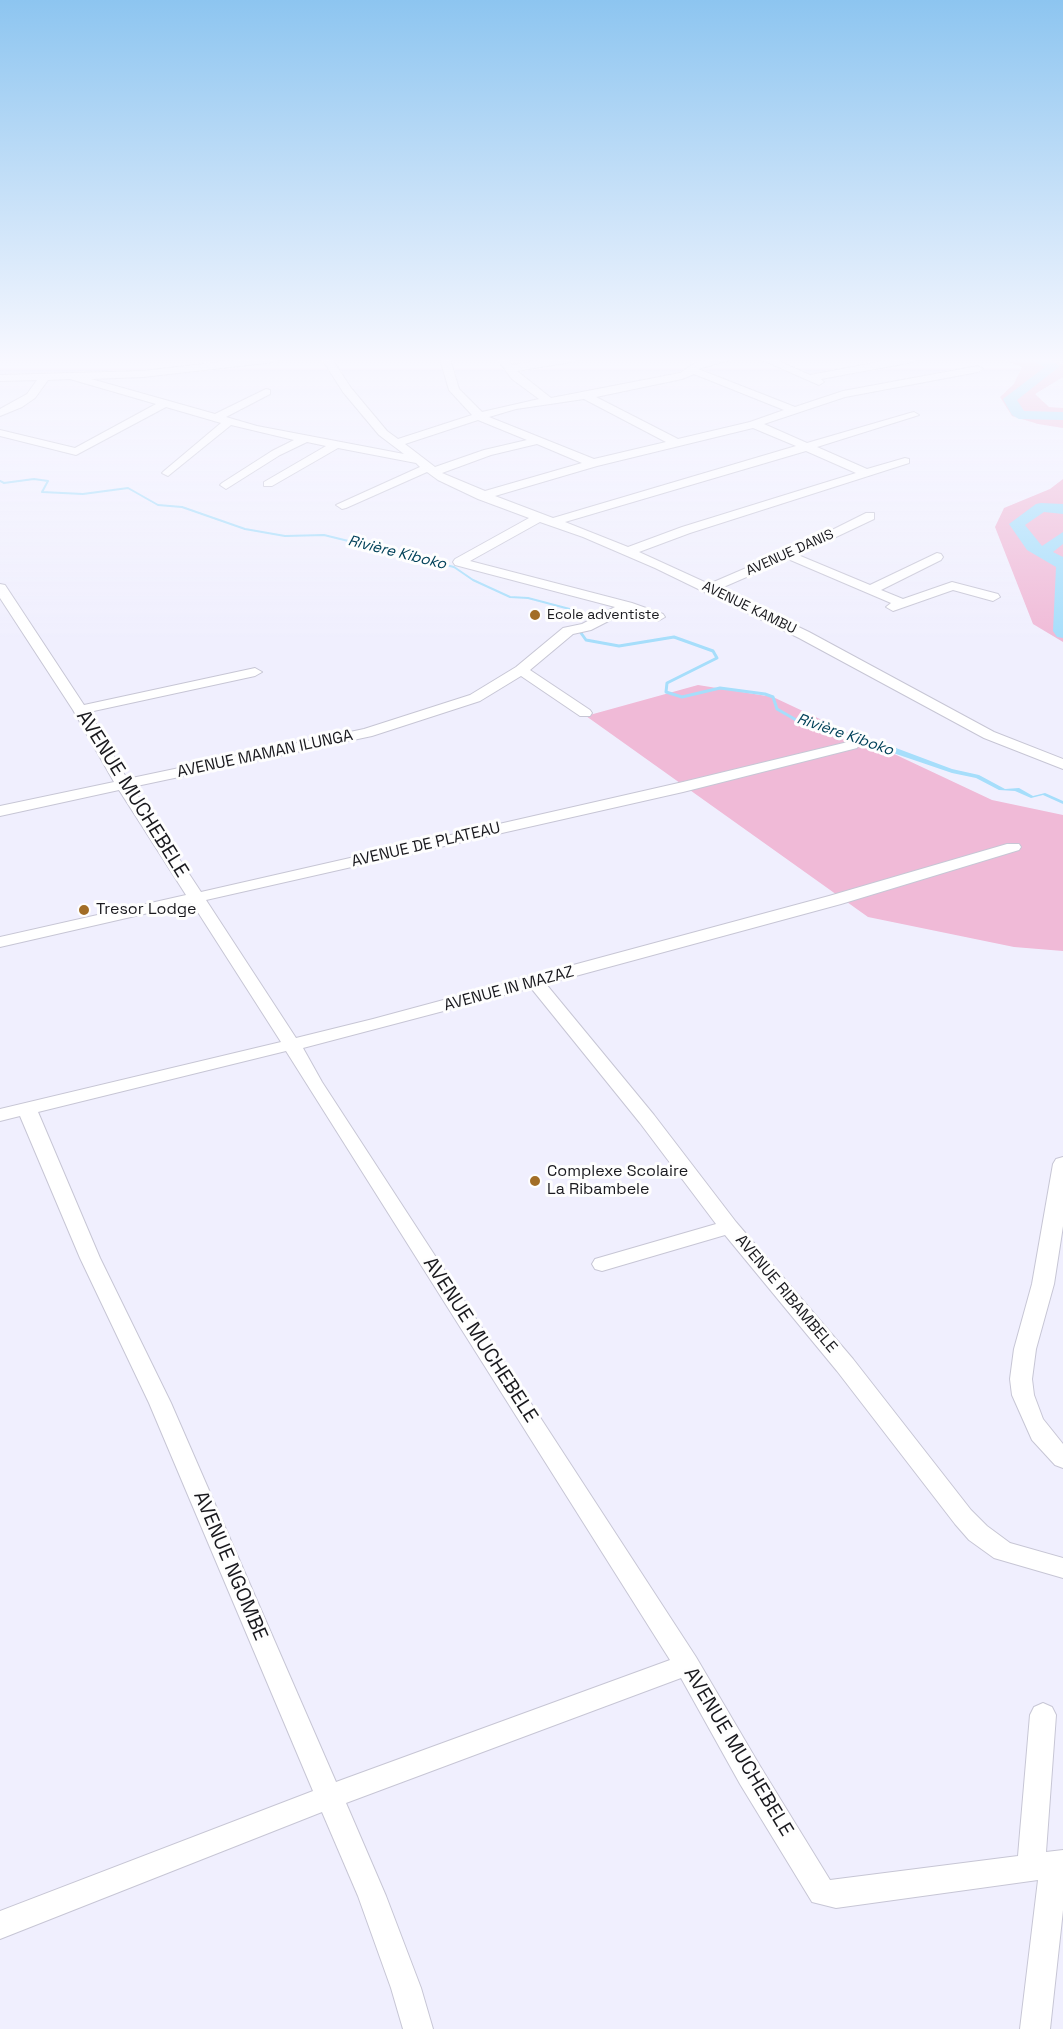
<!DOCTYPE html>
<html>
<head>
<meta charset="utf-8">
<style>
	body { margin:0 }
	canvas { display:block; background:#f0effe }
</style>
</head>
<body>
<canvas width="1063" height="2029"></canvas>
<script>
const ctx = document.querySelector('canvas').getContext('2d');
ctx.lineJoin = 'round';
function fillPath(path, color) { ctx.fillStyle = color; ctx.fill(path, 'evenodd'); }
const toPath = rows => new Path2D(rows.map(r => 'M' + r).join(''));
function strokePath(path, color, width, dash) { ctx.strokeStyle = color; ctx.lineWidth = width; ctx.lineCap = dash ? 'butt' : 'round'; ctx.setLineDash(dash || []); ctx.stroke(path); }
function drawText(font, color, halo, rows, align = 'center') {
  ctx.font = font + ' "Space Grotesk",sans-serif'; ctx.lineWidth = 6; ctx.setLineDash([]); ctx.textBaseline = 'middle'; ctx.strokeStyle = halo; ctx.fillStyle = color; for (const [text, x, y, turn = 0] of rows) {
    ctx.save(); ctx.translate(x, y); ctx.rotate((+turn || 0) * Math.PI / 180); ctx.textAlign = isNaN(turn) ? turn : align; if (halo) ctx.strokeText(text, 0, 0); ctx.fillText(text, 0, 0); ctx.restore();
  }
}
fillPath(toPath([
	[1002,359,1048,359,1063,364,1063,377,1035,394,1049,407,1063,408,1063,428,1038,424,1012,416,1000,397,1014,384,1022,367],
	[1063,479,1063,642,1033,624,995,527,1004,508,1050,489],
	[698,685,773,697,992,800,1063,815,1063,951,1014,947,868,917,586,716]
]), '#f0bad7');
fillPath(toPath([
	[791,719,809,722,844,736,896,748,952,769,979,775,1005,789,1019,788,1033,796,1045,793,1063,801,1063,804,1043,795,1031,798,1015,791,999,790,976,778,952,773,858,741,846,737,841,739]
]), '#a6defb');
strokePath(toPath([
	[0,481,4,483,34,479,48,481,42,492,83,494,128,488,158,505,182,507,245,529,285,536,324,535,454,567,473,580,510,597,528,598,581,612,589,620,586,623]
]), '#a6defb', 2);
strokePath(toPath([
	[581,628,581,633,586,640,619,646,674,637,713,651,717,658,667,683,666,692,682,697,720,688,765,694,773,697,777,709,798,721]
]), '#a6defb', 3);
fillPath(toPath([
	[1029,359,1047,359,1060,366,1017,400,1024,411,1063,412,1063,420,1019,419,1012,415,1003,399,1045,367,1029,359],
	[1041,503,1063,504,1063,514,1044,512,1025,525,1042,546,1063,532,1063,544,1053,552,1063,557,1063,638,1057,637,1053,631,1056,567,1027,550,1009,524,1036,504,1041,503]
]), '#a6defb');
const minor = toPath([
	[246,359,279,359,274,362,143,377,91,379,215,414,266,389,270,390,270,394,226,417,257,426,404,454,379,435,343,392,322,359,332,359,351,388,387,431,398,439,472,415,449,390,440,359,450,359,459,389,482,412,539,399,512,379,497,359,507,359,512,365,551,359,576,359,571,362,517,371,551,398,680,373,695,363,713,359,733,359,698,369,795,407,843,391,978,366,983,369,978,372,845,397,764,424,807,443,910,413,914,412,919,415,817,447,867,469,905,458,909,459,909,463,690,533,639,552,709,584,818,537,866,513,874,513,874,519,798,555,870,585,937,553,941,554,943,557,941,560,881,590,903,599,952,582,998,594,1000,597,993,601,953,590,893,611,886,607,891,603,788,559,719,589,809,632,994,732,1063,759,1063,769,984,738,799,638,655,568,583,537,540,522,470,561,632,603,663,614,665,617,658,621,628,611,591,630,573,634,530,670,590,710,592,713,590,716,580,716,521,676,480,701,372,736,132,787,201,892,683,782,852,741,859,745,857,748,683,792,206,900,296,1038,373,1019,829,896,1007,844,1019,844,1021,847,1019,850,841,904,546,984,654,1115,736,1222,853,1359,971,1510,987,1526,1010,1543,1063,1558,1063,1578,994,1558,969,1540,955,1524,837,1371,725,1235,602,1271,595,1269,592,1264,595,1259,716,1224,640,1123,531,988,303,1048,322,1082,696,1657,760,1766,830,1880,1018,1856,1030,1715,1034,1707,1043,1703,1052,1707,1056,1715,1046,1852,1063,1850,1063,1910,1050,2029,1020,2029,1038,1880,836,1908,812,1902,740,1784,681,1678,346,1803,386,1896,421,1988,433,2029,403,2029,391,1988,358,1896,322,1812,0,1939,0,1911,313,1791,149,1403,80,1258,20,1116,0,1121,0,1109,281,1042,192,903,0,947,0,937,186,895,119,790,0,816,0,806,114,782,73,710,0,598,0,584,5,585,84,705,255,668,262,672,255,676,89,712,127,779,364,729,470,695,516,667,563,628,582,624,615,607,455,565,453,562,455,559,529,518,478,499,438,480,427,472,346,508,342,509,336,505,420,467,416,463,338,448,272,486,264,486,264,482,326,446,307,442,280,455,226,489,220,485,222,483,272,451,294,440,231,425,168,476,162,473,164,471,221,423,166,407,76,455,0,436,0,430,75,448,156,404,70,379,48,380,35,398,22,407,0,416,0,409,27,394,37,380,0,381,0,375,143,371,246,359],
	[694,374,784,410,750,422,678,439,596,397,682,379,694,374],
	[584,399,666,442,594,459,489,417,516,409,584,399],
	[478,420,527,440,484,450,435,467,405,444,478,420],
	[753,428,796,446,553,518,495,496,597,466,753,428],
	[537,444,582,463,485,491,442,473,491,455,537,444],
	[806,451,856,473,682,527,628,547,565,522,806,451],
	[286,1051,670,1660,336,1782,171,1403,100,1258,38,1112,286,1051],
	[760,359,774,359,810,375,895,359,918,359,913,362,821,379,824,382,819,385,760,359],
	[1063,1157,1063,1226,1054,1284,1036,1349,1032,1379,1034,1395,1043,1419,1063,1444,1063,1468,1055,1465,1032,1440,1012,1395,1010,1379,1014,1349,1032,1284,1053,1164,1056,1159,1063,1157]
]);
strokePath(minor, '#c7c6d5', 2);
fillPath(minor, '#fff');
const sky = ctx.createLinearGradient(0, 0, 0, 643);
sky.addColorStop(0, '#8dc5f0');
sky.addColorStop(0.56, '#f8f8ff');
sky.addColorStop(1, '#f8f8ff00');
ctx.fillStyle = sky;
ctx.fillRect(0, 0, 1063, 643);
for (const [x, y, r, color] of [
	[535,615,6,"#a26d26"],
	[84,910,6,"#a26d26"],
	[535,1181,6,"#a26d26"]
]) { const dot = new Path2D(); dot.arc(x, y, r, 0, 2 * Math.PI); ctx.fillStyle = color; ctx.fill(dot); strokePath(dot, '#fefefe', 2); }
drawText('14px', '#19191e', '#fefefe', [
	["AVENUE DANIS",790,553,-24],
	["AVENUE KAMBU",749,608,26]
]);
drawText('14px', '#19191e', '#fefefe', [
	["Ecole adventiste",547,615]
], 'left');
drawText('italic 15px', '#014159', '#fefefe', [
	["Rivière Kiboko",397,553,14],
	["Rivière Kiboko",845,735,19]
]);
drawText('16px', '#19191e', '#fefefe', [
	["AVENUE MAMAN ILUNGA",265,754,-12],
	["AVENUE DE PLATEAU",426,845,-13],
	["AVENUE IN MAZAZ",509,989,-15],
	["AVENUE RIBAMBELE",786,1294,50]
]);
drawText('16px', '#19191e', '#fefefe', [
	["Tresor Lodge",96,910],
	["Complexe Scolaire",547,1172],
	["La Ribambele",547,1190]
], 'left');
drawText('20px', '#19191e', '#fefefe', [
	["AVENUE MUCHEBELE",132,794,58],
	["AVENUE MUCHEBELE",480,1340,57],
	["AVENUE NGOMBE",230,1566,67],
	["AVENUE MUCHEBELE",738,1752,59]
]);
</script>
</body>
</html>
